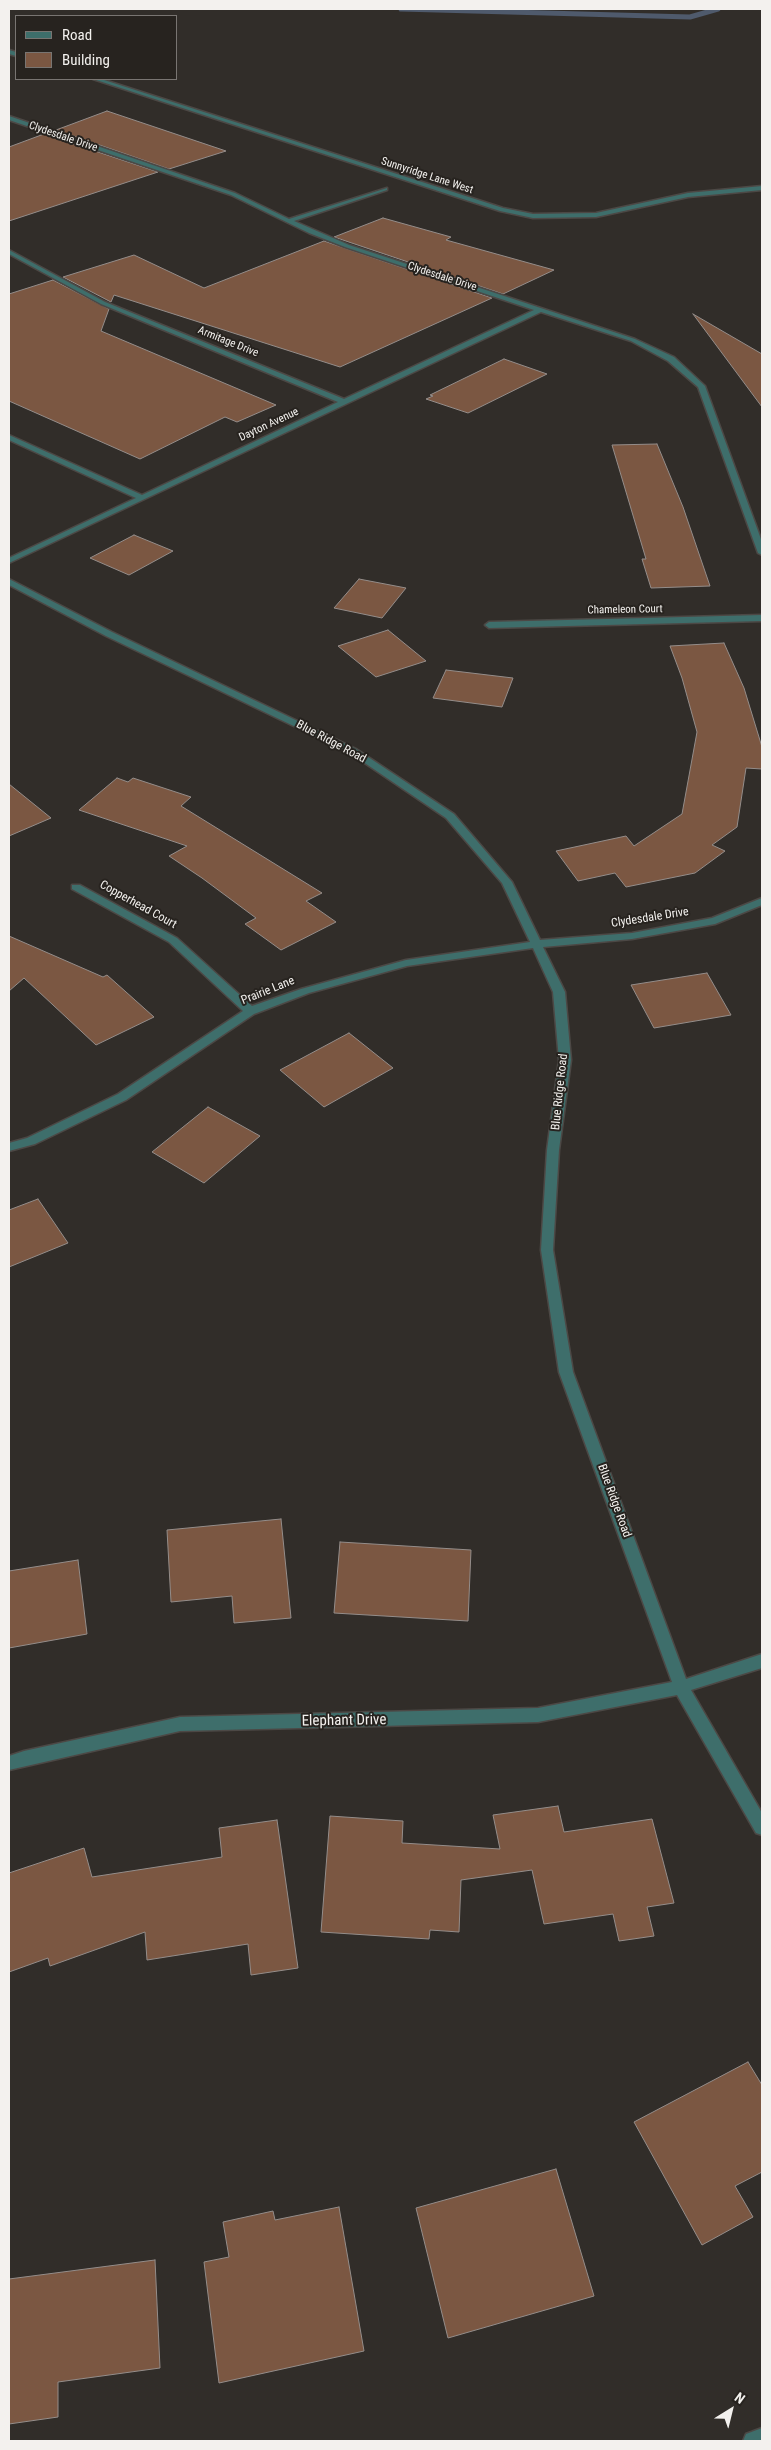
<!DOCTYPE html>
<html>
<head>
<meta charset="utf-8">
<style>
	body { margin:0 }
	#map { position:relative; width:771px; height:2450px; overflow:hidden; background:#312d29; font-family:"Roboto Condensed",sans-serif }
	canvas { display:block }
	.frame { position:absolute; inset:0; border:10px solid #f3f1ee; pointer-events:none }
	.legend { position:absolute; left:15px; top:15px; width:162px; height:65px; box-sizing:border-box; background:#27231f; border:1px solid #797572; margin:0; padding:6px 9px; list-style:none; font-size:15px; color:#f3f1ee }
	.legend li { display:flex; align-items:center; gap:10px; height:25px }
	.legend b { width:25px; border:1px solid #797572 }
	.north { position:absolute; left:706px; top:2385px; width:50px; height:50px; -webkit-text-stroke:4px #27231f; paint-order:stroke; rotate:36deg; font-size:14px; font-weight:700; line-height:20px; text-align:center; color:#f3f1ee }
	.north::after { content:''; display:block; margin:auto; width:18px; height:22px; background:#f3f1ee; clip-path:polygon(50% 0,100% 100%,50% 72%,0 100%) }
</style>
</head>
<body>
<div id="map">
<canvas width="771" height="2450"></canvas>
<div class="frame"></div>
<ul class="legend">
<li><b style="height:6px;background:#3e6e6b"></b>Road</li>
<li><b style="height:14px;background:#7b5742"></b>Building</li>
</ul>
<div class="north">N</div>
</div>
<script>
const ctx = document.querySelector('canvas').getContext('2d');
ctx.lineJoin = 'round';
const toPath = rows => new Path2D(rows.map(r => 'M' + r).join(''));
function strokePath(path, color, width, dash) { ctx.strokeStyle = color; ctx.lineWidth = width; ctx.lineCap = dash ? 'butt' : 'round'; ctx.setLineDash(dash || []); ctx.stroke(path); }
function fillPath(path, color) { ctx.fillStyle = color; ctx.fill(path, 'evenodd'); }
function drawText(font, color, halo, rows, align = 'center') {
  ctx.font = font + ' "Roboto Condensed",sans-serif'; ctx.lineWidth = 4; ctx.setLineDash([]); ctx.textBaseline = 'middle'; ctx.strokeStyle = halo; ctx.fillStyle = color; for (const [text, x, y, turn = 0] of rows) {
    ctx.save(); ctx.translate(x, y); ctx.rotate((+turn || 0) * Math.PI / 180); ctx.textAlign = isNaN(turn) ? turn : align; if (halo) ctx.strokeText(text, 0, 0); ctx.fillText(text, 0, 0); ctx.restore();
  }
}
strokePath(toPath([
	[401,9,690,17,718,9]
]), '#4f5a6c', 5);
const building = toPath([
	[107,111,226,151,169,169,56,130,107,111],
	[44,134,158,172,9,221,9,147,44,134],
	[383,218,451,237,446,240,554,270,503,294,334,237,383,218],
	[324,241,492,298,340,367,114,295,111,302,63,277,134,255,204,288,324,241],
	[53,280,109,309,101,331,276,405,237,422,225,417,140,459,9,401,9,294,53,280],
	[693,314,762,354,762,407,693,314],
	[504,359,547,374,468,413,426,399,433,396,430,395,504,359],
	[657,444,683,507,710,586,651,588,642,559,646,559,612,445,657,444],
	[134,535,173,551,129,575,90,558,134,535],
	[359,579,406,588,382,618,334,608,359,579],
	[388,630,426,661,376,677,338,646,388,630],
	[724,643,744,688,762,747,762,769,746,768,737,827,712,845,725,851,695,873,626,887,615,873,578,881,556,851,626,836,634,846,682,814,697,732,682,678,670,646,724,643],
	[446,670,513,678,502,707,433,698,446,670],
	[117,778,128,782,133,778,191,797,181,806,322,893,306,901,336,922,281,950,245,924,256,918,202,878,169,856,187,846,79,810,117,778],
	[9,784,51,818,9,836,9,784],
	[9,936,103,977,107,975,154,1017,96,1045,24,978,9,991,9,936],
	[707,973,731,1015,654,1028,631,985,707,973],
	[349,1033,393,1068,324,1107,280,1070,349,1033],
	[208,1107,260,1136,204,1183,152,1152,208,1107],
	[38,1199,68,1243,9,1267,9,1210,38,1199],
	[281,1519,291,1618,234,1623,232,1596,171,1602,167,1530,281,1519],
	[340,1542,471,1550,468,1621,334,1613,340,1542],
	[78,1560,87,1634,9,1648,9,1571,78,1560],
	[558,1806,564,1832,652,1819,674,1903,647,1907,654,1936,619,1941,613,1914,544,1924,532,1870,461,1880,459,1932,430,1930,429,1939,321,1932,330,1816,403,1821,402,1843,500,1849,493,1815,558,1806],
	[277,1820,298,1968,251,1975,248,1944,147,1960,145,1932,50,1966,48,1958,9,1972,9,1873,84,1848,92,1877,222,1857,219,1828,277,1820],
	[748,2062,762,2085,762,2172,735,2186,753,2217,702,2245,634,2122,748,2062],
	[556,2169,594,2296,448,2338,416,2208,556,2169],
	[339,2207,364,2351,219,2383,204,2262,229,2257,223,2222,273,2211,275,2220,339,2207],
	[155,2260,160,2368,58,2382,58,2417,9,2424,9,2279,155,2260]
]);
fillPath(building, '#7b5742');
strokePath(building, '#948d8a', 1);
const street = toPath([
	[9,50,16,52,16,56,9,54,9,50],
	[93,79,101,79,503,208,533,214,596,213,688,193,762,186,762,190,688,197,596,217,533,218,500,211,93,79],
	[9,116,235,193,289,219,387,188,387,190,294,221,349,245,635,339,674,357,705,386,762,542,762,555,758,553,698,387,668,361,631,341,541,312,9,563,9,558,136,498,9,440,9,435,142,495,338,402,101,304,9,254,9,250,105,302,344,399,534,310,345,247,309,233,231,195,9,120,9,116],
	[9,579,112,632,356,749,454,814,512,882,540,940,632,933,712,918,762,898,762,905,715,924,632,939,543,947,565,992,571,1060,559,1150,553,1250,573,1372,686,1679,762,1654,762,1668,691,1690,762,1813,762,1835,756,1833,677,1695,538,1722,180,1731,9,1770,9,1756,24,1751,180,1717,538,1708,672,1682,559,1372,541,1250,547,1150,559,1060,553,992,533,948,407,966,309,993,254,1014,126,1100,35,1144,9,1151,9,1143,27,1138,118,1094,243,1011,169,942,72,889,72,885,80,885,177,938,252,1006,301,989,406,960,530,942,502,883,446,818,350,753,106,636,9,585,9,579],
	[762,615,762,621,489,628,485,625,489,622,762,615],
	[762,2428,762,2441,743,2441,746,2434,762,2428]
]);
strokePath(street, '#4c4845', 3);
fillPath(street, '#3e6e6b');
drawText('11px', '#f3f1ee', '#27231f', [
	["Clydesdale Drive",63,137,19],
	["Sunnyridge Lane West",427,176,18],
	["Clydesdale Drive",442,277,18],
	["Armitage Drive",228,342,22],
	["Dayton Avenue",269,425,-25],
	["Chameleon Court",625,610,-1]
]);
drawText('12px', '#f3f1ee', '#27231f', [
	["Blue Ridge Road",331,742,28],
	["Copperhead Court",138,905,29],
	["Clydesdale Drive",650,918,-9],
	["Prairie Lane",268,991,-22],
	["Blue Ridge Road",560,1092,-84],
	["Blue Ridge Road",614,1501,70]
]);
drawText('15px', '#f3f1ee', '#27231f', [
	["Elephant Drive",344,1721,-1]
]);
</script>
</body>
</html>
